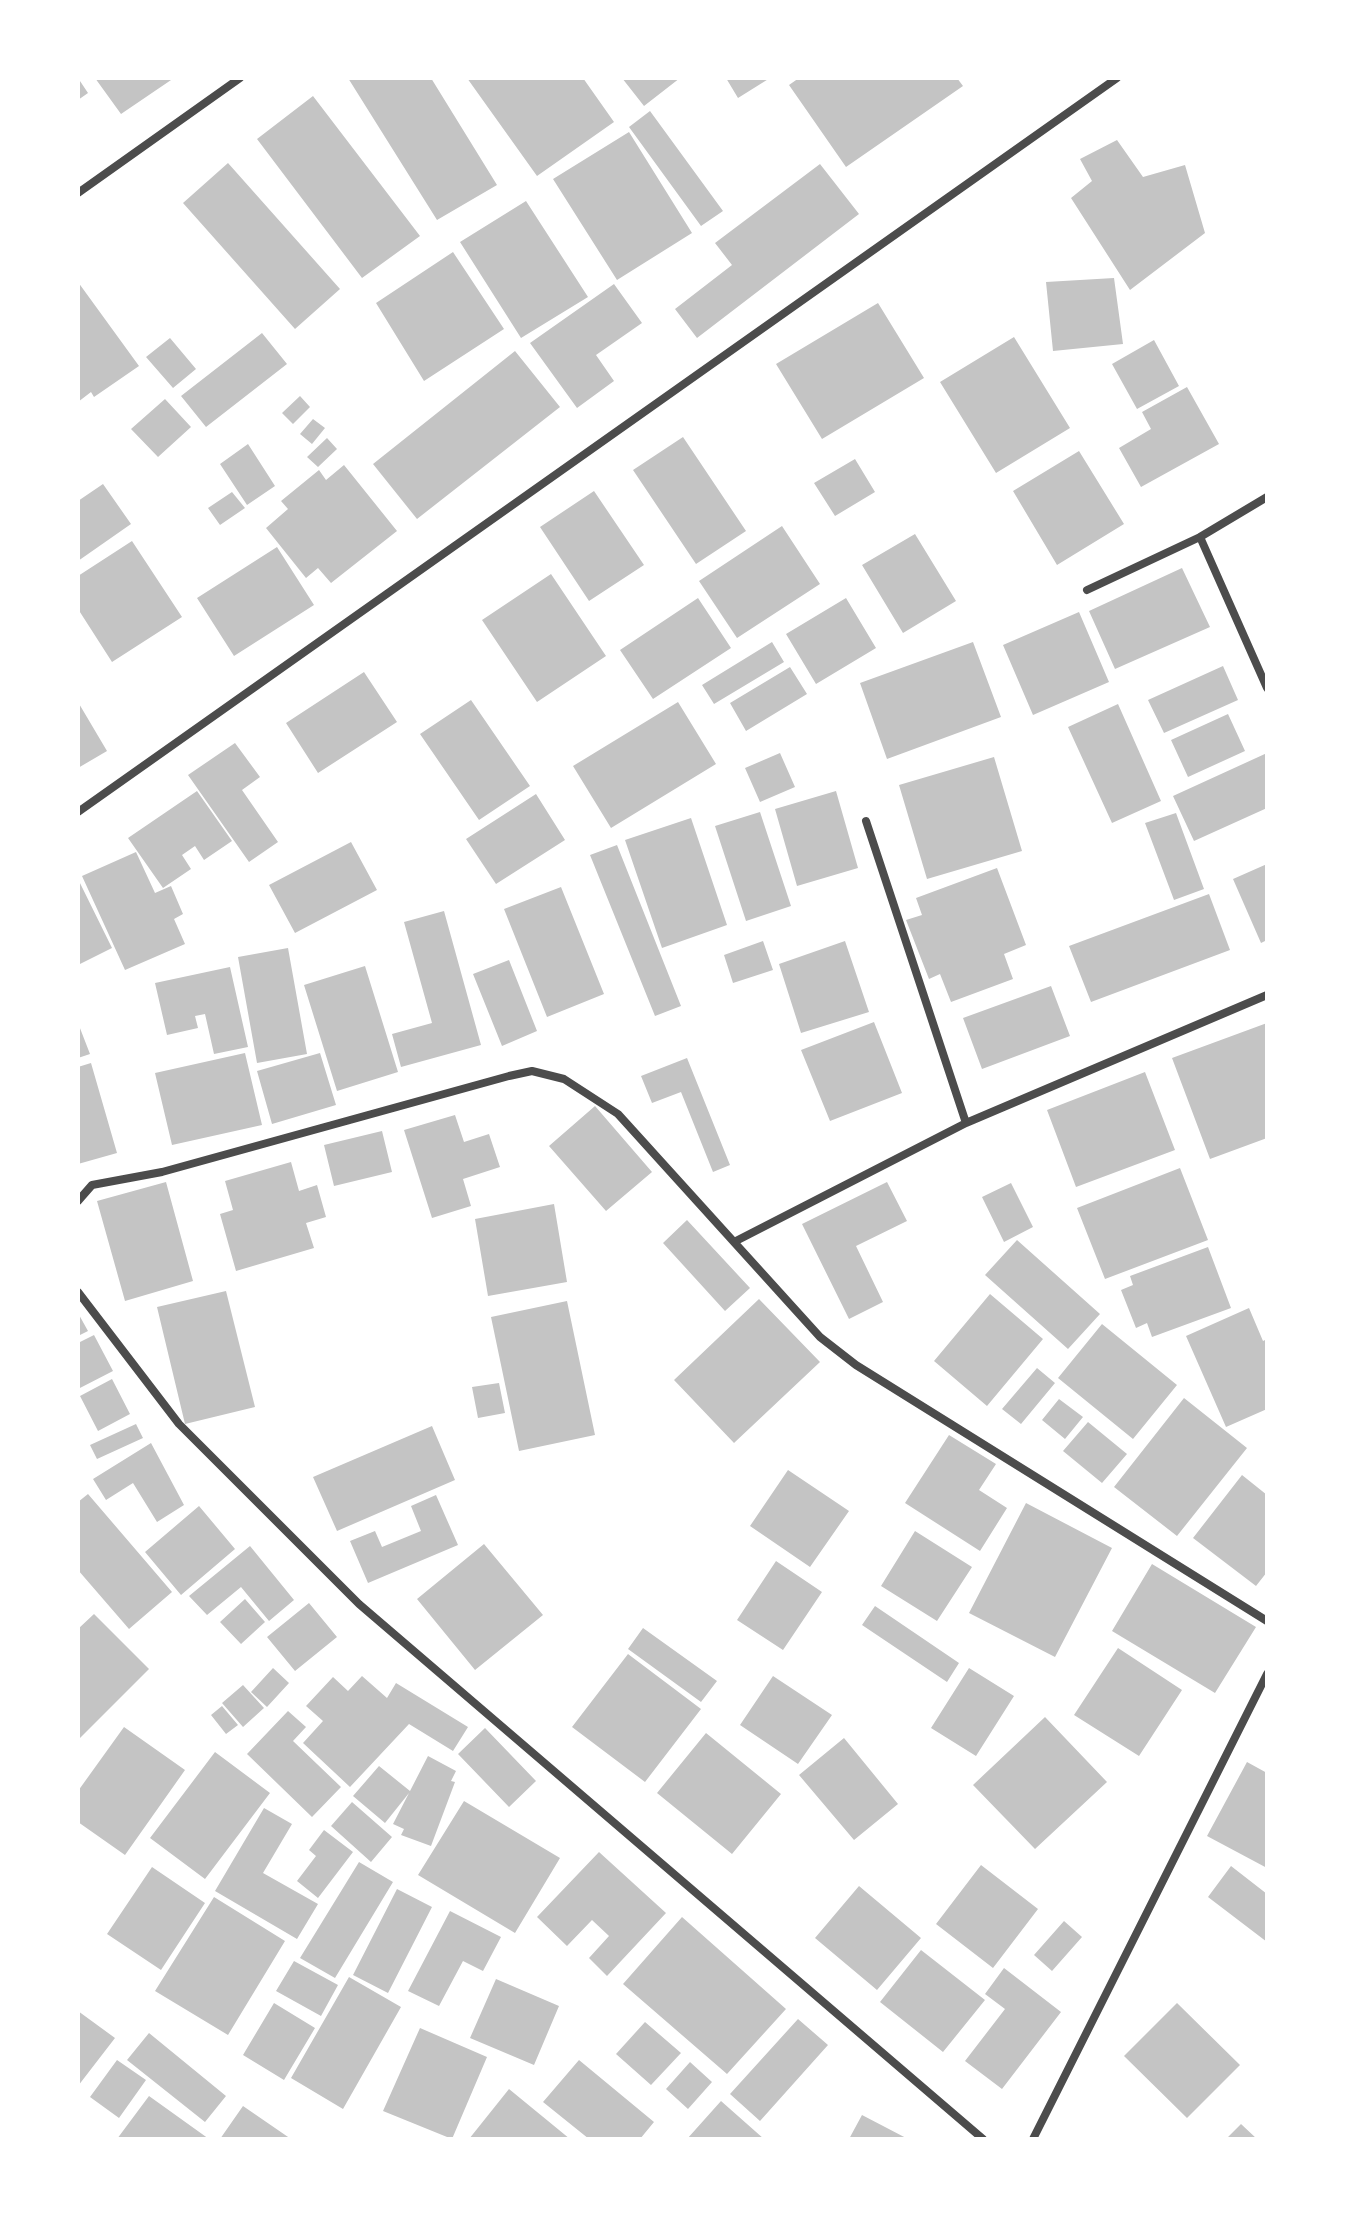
<!DOCTYPE html>
<html>
<head>
<meta charset="utf-8">
<style>
	body { margin:0 }
	#map { position:relative; width:1345px; height:2217px; overflow:hidden; background:#fff; font-family:"Public Sans",sans-serif }
	canvas { display:block }
	.frame { position:absolute; inset:0; border:80px solid #fff; pointer-events:none }
</style>
</head>
<body>
<div id="map">
<canvas width="1345" height="2217"></canvas>
<div class="frame"></div>
</div>
<script>
const ctx = document.querySelector('canvas').getContext('2d');
ctx.lineJoin = 'round';
function fillPath(path, color) { ctx.fillStyle = color; ctx.fill(path, 'evenodd'); }
const toPath = rows => new Path2D(rows.map(r => 'M' + r).join(''));
function strokePath(path, color, width, dash) { ctx.strokeStyle = color; ctx.lineWidth = width; ctx.lineCap = dash ? 'butt' : 'round'; ctx.setLineDash(dash || []); ctx.stroke(path); }
fillPath(toPath([
	[78,78,88,93,78,100],
	[95,78,174,78,121,114],
	[348,78,431,78,497,185,437,220],
	[467,78,583,78,614,122,537,176],
	[622,78,680,78,644,106],
	[726,78,770,78,738,98],
	[799,78,957,78,963,86,846,167,789,85],
	[313,96,420,236,362,278,257,139],
	[650,111,723,211,701,226,629,127],
	[629,132,692,233,617,280,553,179],
	[1117,140,1143,177,1185,165,1205,233,1130,290,1071,198,1092,181,1080,159],
	[228,163,340,289,295,329,183,203],
	[820,164,859,214,697,338,675,309,732,265,715,243],
	[526,201,588,297,521,338,460,242],
	[453,252,504,329,424,381,376,303],
	[1114,278,1123,344,1053,351,1046,282],
	[78,282,139,366,94,397,91,392,78,402],
	[614,284,642,323,596,355,614,381,577,408,530,343],
	[878,303,924,378,822,439,776,364],
	[262,333,287,364,206,427,181,396],
	[1014,337,1070,428,996,473,940,382],
	[170,338,196,369,173,388,146,357],
	[1154,340,1179,386,1137,409,1112,364],
	[515,351,560,407,417,519,373,464],
	[1187,387,1219,444,1141,487,1119,448,1151,429,1142,412],
	[300,396,310,407,293,424,282,413],
	[165,399,191,427,158,457,131,429],
	[313,419,325,428,312,444,300,434],
	[683,437,746,531,696,564,633,470],
	[327,438,337,449,318,467,307,457],
	[248,444,275,486,247,505,220,464],
	[1079,451,1124,524,1057,565,1013,491],
	[855,459,875,492,835,516,814,483],
	[344,465,397,531,331,583,318,568,306,578,266,528,288,509,281,501,319,470,326,480],
	[103,484,131,524,78,561,78,501],
	[594,491,644,565,589,601,540,527],
	[232,492,245,508,220,525,208,508],
	[782,526,820,584,737,638,699,581],
	[915,534,956,601,903,633,862,565],
	[132,541,182,617,112,662,78,609,78,576],
	[277,547,314,605,234,656,197,598],
	[1182,568,1210,627,1115,669,1089,611],
	[551,574,606,656,537,702,482,620],
	[698,598,731,648,653,699,620,650],
	[846,598,876,648,816,684,786,634],
	[1079,612,1109,682,1033,715,1003,645],
	[772,642,784,662,714,704,702,685],
	[973,642,1001,717,887,759,860,683],
	[1223,666,1238,700,1164,733,1148,700],
	[790,667,807,694,746,731,730,703],
	[364,672,397,722,318,773,286,723],
	[471,700,530,786,479,820,420,734],
	[78,702,107,751,78,768],
	[678,702,716,764,611,828,573,766],
	[1118,704,1161,801,1112,823,1068,727],
	[1228,714,1245,751,1188,777,1171,740],
	[235,743,260,777,242,790,278,842,249,862,188,775],
	[780,753,795,787,760,802,745,768],
	[1267,753,1267,808,1194,841,1173,796],
	[994,757,1022,851,927,879,899,785],
	[197,791,232,841,204,860,195,846,182,855,191,869,163,888,128,838],
	[836,791,858,868,797,886,775,809],
	[536,794,565,840,496,884,466,839],
	[760,812,791,906,746,921,715,826],
	[1176,813,1204,889,1174,900,1145,823],
	[691,818,727,925,662,948,625,840],
	[351,842,377,890,295,933,269,885],
	[617,845,681,1006,655,1016,590,855],
	[136,852,155,893,171,886,183,914,174,919,185,944,125,970,82,876],
	[1267,864,1267,940,1261,943,1233,879],
	[997,868,1026,945,1004,954,1013,979,951,1002,940,974,929,979,906,920,922,915,916,898],
	[78,879,112,948,78,965],
	[561,887,604,994,547,1017,504,909],
	[1209,894,1230,950,1091,1002,1069,946],
	[444,911,481,1045,401,1067,392,1034,432,1023,404,922],
	[763,941,773,970,733,983,724,955],
	[845,941,869,1012,801,1033,779,964],
	[288,948,307,1054,257,1063,238,957],
	[509,960,537,1031,502,1046,473,974],
	[365,966,398,1072,337,1091,304,985],
	[230,967,248,1047,214,1054,205,1014,195,1016,198,1028,167,1035,155,983],
	[1051,986,1070,1036,982,1069,963,1018],
	[874,1022,902,1093,830,1121,801,1050],
	[78,1023,90,1054,78,1058],
	[1267,1023,1267,1138,1210,1159,1172,1058],
	[245,1053,262,1125,172,1145,155,1073],
	[320,1053,336,1105,272,1124,257,1071],
	[687,1058,730,1165,713,1172,681,1092,652,1103,641,1076],
	[91,1063,117,1153,78,1164,78,1067],
	[1145,1072,1175,1150,1076,1187,1047,1110],
	[595,1106,652,1172,606,1211,549,1146],
	[455,1115,464,1142,489,1134,500,1167,463,1179,471,1206,432,1218,404,1130],
	[382,1131,392,1172,334,1186,324,1145],
	[291,1162,299,1191,317,1185,326,1217,306,1223,314,1248,236,1271,220,1214,233,1210,225,1181],
	[1180,1168,1208,1240,1105,1279,1077,1208],
	[166,1182,193,1281,125,1301,97,1201],
	[887,1182,907,1221,856,1246,883,1302,849,1319,802,1224],
	[1011,1183,1033,1227,1004,1242,982,1197],
	[554,1204,567,1282,488,1296,475,1219],
	[687,1220,750,1288,725,1311,663,1243],
	[1017,1240,1100,1314,1068,1349,985,1275],
	[1208,1247,1231,1308,1152,1337,1147,1323,1136,1328,1121,1290,1133,1285,1130,1276],
	[226,1291,255,1407,185,1424,157,1307],
	[990,1294,1043,1339,987,1406,934,1361],
	[759,1299,820,1362,734,1443,674,1380],
	[567,1301,595,1435,519,1451,491,1317],
	[1249,1308,1263,1341,1267,1339,1267,1409,1226,1427,1186,1336],
	[78,1313,88,1331,78,1336],
	[1102,1324,1177,1385,1133,1439,1058,1378],
	[94,1335,113,1371,78,1389,78,1343],
	[1037,1368,1055,1383,1021,1424,1002,1409],
	[112,1379,130,1414,98,1431,80,1396],
	[499,1383,505,1413,478,1418,472,1387],
	[1184,1398,1247,1448,1177,1536,1114,1487],
	[1059,1399,1083,1417,1065,1439,1042,1420],
	[1088,1422,1127,1454,1102,1483,1063,1451],
	[136,1424,143,1438,97,1459,90,1445],
	[432,1426,455,1480,337,1531,313,1477],
	[949,1435,996,1464,979,1490,1007,1508,980,1551,905,1503],
	[151,1443,184,1505,157,1522,133,1483,106,1500,93,1479],
	[788,1470,849,1511,810,1567,750,1526],
	[1242,1475,1267,1495,1267,1572,1256,1586,1193,1538],
	[88,1494,172,1592,129,1629,78,1570,78,1502],
	[436,1495,458,1545,368,1583,350,1541,375,1531,382,1547,421,1531,411,1506],
	[1026,1503,1112,1548,1055,1657,969,1613],
	[199,1506,235,1549,181,1595,145,1552],
	[915,1531,972,1567,937,1621,881,1586],
	[484,1544,543,1615,475,1670,417,1599],
	[250,1546,294,1600,269,1621,241,1587,207,1615,189,1596],
	[776,1561,822,1592,783,1650,737,1620],
	[1152,1564,1256,1627,1215,1693,1112,1631],
	[245,1599,265,1622,241,1644,220,1622],
	[309,1603,337,1637,295,1671,267,1637],
	[875,1606,959,1663,947,1682,862,1625],
	[94,1614,149,1669,78,1740,78,1629],
	[643,1628,717,1681,701,1702,628,1649],
	[1118,1648,1182,1690,1139,1756,1074,1715],
	[628,1654,701,1709,645,1782,572,1727],
	[273,1668,289,1683,267,1707,251,1692],
	[969,1668,1014,1696,976,1756,931,1728],
	[362,1676,387,1698,396,1683,468,1727,453,1751,409,1724,350,1787,303,1743,323,1721,306,1706,333,1677,348,1691],
	[773,1676,832,1715,798,1764,740,1725],
	[243,1685,264,1708,243,1727,222,1703],
	[222,1706,238,1725,226,1734,211,1715],
	[288,1711,306,1727,293,1741,341,1787,312,1817,247,1754],
	[1045,1717,1107,1782,1035,1849,973,1785],
	[124,1727,185,1770,125,1855,78,1822,78,1791],
	[485,1728,536,1781,509,1807,458,1754],
	[706,1733,781,1794,732,1854,657,1793],
	[844,1738,898,1804,854,1840,799,1775],
	[215,1752,270,1793,205,1879,150,1838],
	[428,1756,456,1771,451,1781,455,1782,431,1846,401,1835,404,1829,393,1824,409,1793,385,1823,353,1796,379,1766,410,1791],
	[1247,1762,1267,1773,1267,1868,1207,1836],
	[464,1801,560,1858,515,1933,418,1875],
	[352,1802,392,1837,371,1862,331,1826],
	[264,1808,292,1824,263,1873,318,1904,297,1939,215,1891],
	[324,1830,353,1852,318,1898,297,1881,316,1856,309,1850],
	[599,1852,666,1913,607,1976,589,1958,609,1936,592,1920,567,1946,537,1917],
	[359,1862,393,1882,335,1978,300,1958],
	[981,1865,1038,1909,993,1968,936,1924],
	[1231,1866,1267,1894,1267,1942,1208,1897],
	[152,1867,205,1903,161,1970,107,1934],
	[859,1886,921,1938,877,1990,815,1938],
	[397,1889,432,1907,388,1993,353,1975],
	[214,1897,285,1941,228,2035,155,1991],
	[450,1911,501,1937,483,1971,463,1961,439,2006,408,1991],
	[682,1917,786,2009,727,2074,623,1984],
	[1064,1921,1082,1937,1052,1971,1034,1955],
	[921,1950,985,2000,943,2052,880,2002],
	[294,1961,338,1985,321,2016,276,1991],
	[1004,1968,1061,2012,1002,2089,965,2061,1005,2009,985,1994],
	[349,1977,401,2007,343,2109,291,2078],
	[496,1979,559,2006,534,2065,470,2038],
	[274,2003,315,2028,284,2080,243,2055],
	[1177,2003,1240,2065,1187,2118,1124,2056],
	[78,2011,115,2038,78,2086],
	[798,2019,828,2045,760,2121,730,2094],
	[645,2022,681,2053,651,2085,616,2054],
	[420,2028,487,2057,452,2139,383,2111],
	[149,2033,226,2096,205,2122,127,2060],
	[117,2060,146,2080,119,2118,90,2097],
	[579,2060,654,2122,640,2139,589,2139,543,2102],
	[690,2062,712,2082,688,2109,666,2089],
	[509,2089,570,2139,469,2139],
	[149,2096,209,2139,117,2139],
	[721,2101,764,2139,687,2139],
	[243,2106,291,2139,220,2139],
	[862,2115,908,2139,849,2139],
	[1241,2124,1257,2139,1226,2139]
]), '#c4c4c4');
strokePath(toPath([
	[78,193,240,78],
	[1200,537,1267,688],
	[1087,590,1200,537,1267,497],
	[78,812,1117,78],
	[866,821,966,1123],
	[78,1201,92,1185,162,1172,509,1076,532,1071,564,1079,618,1114,820,1337,856,1365,1267,1621],
	[734,1242,966,1123,1267,995],
	[78,1292,179,1424,359,1604,983,2139],
	[1033,2139,1267,1674]
]), '#4c4c4c', 8);
</script>
</body>
</html>
